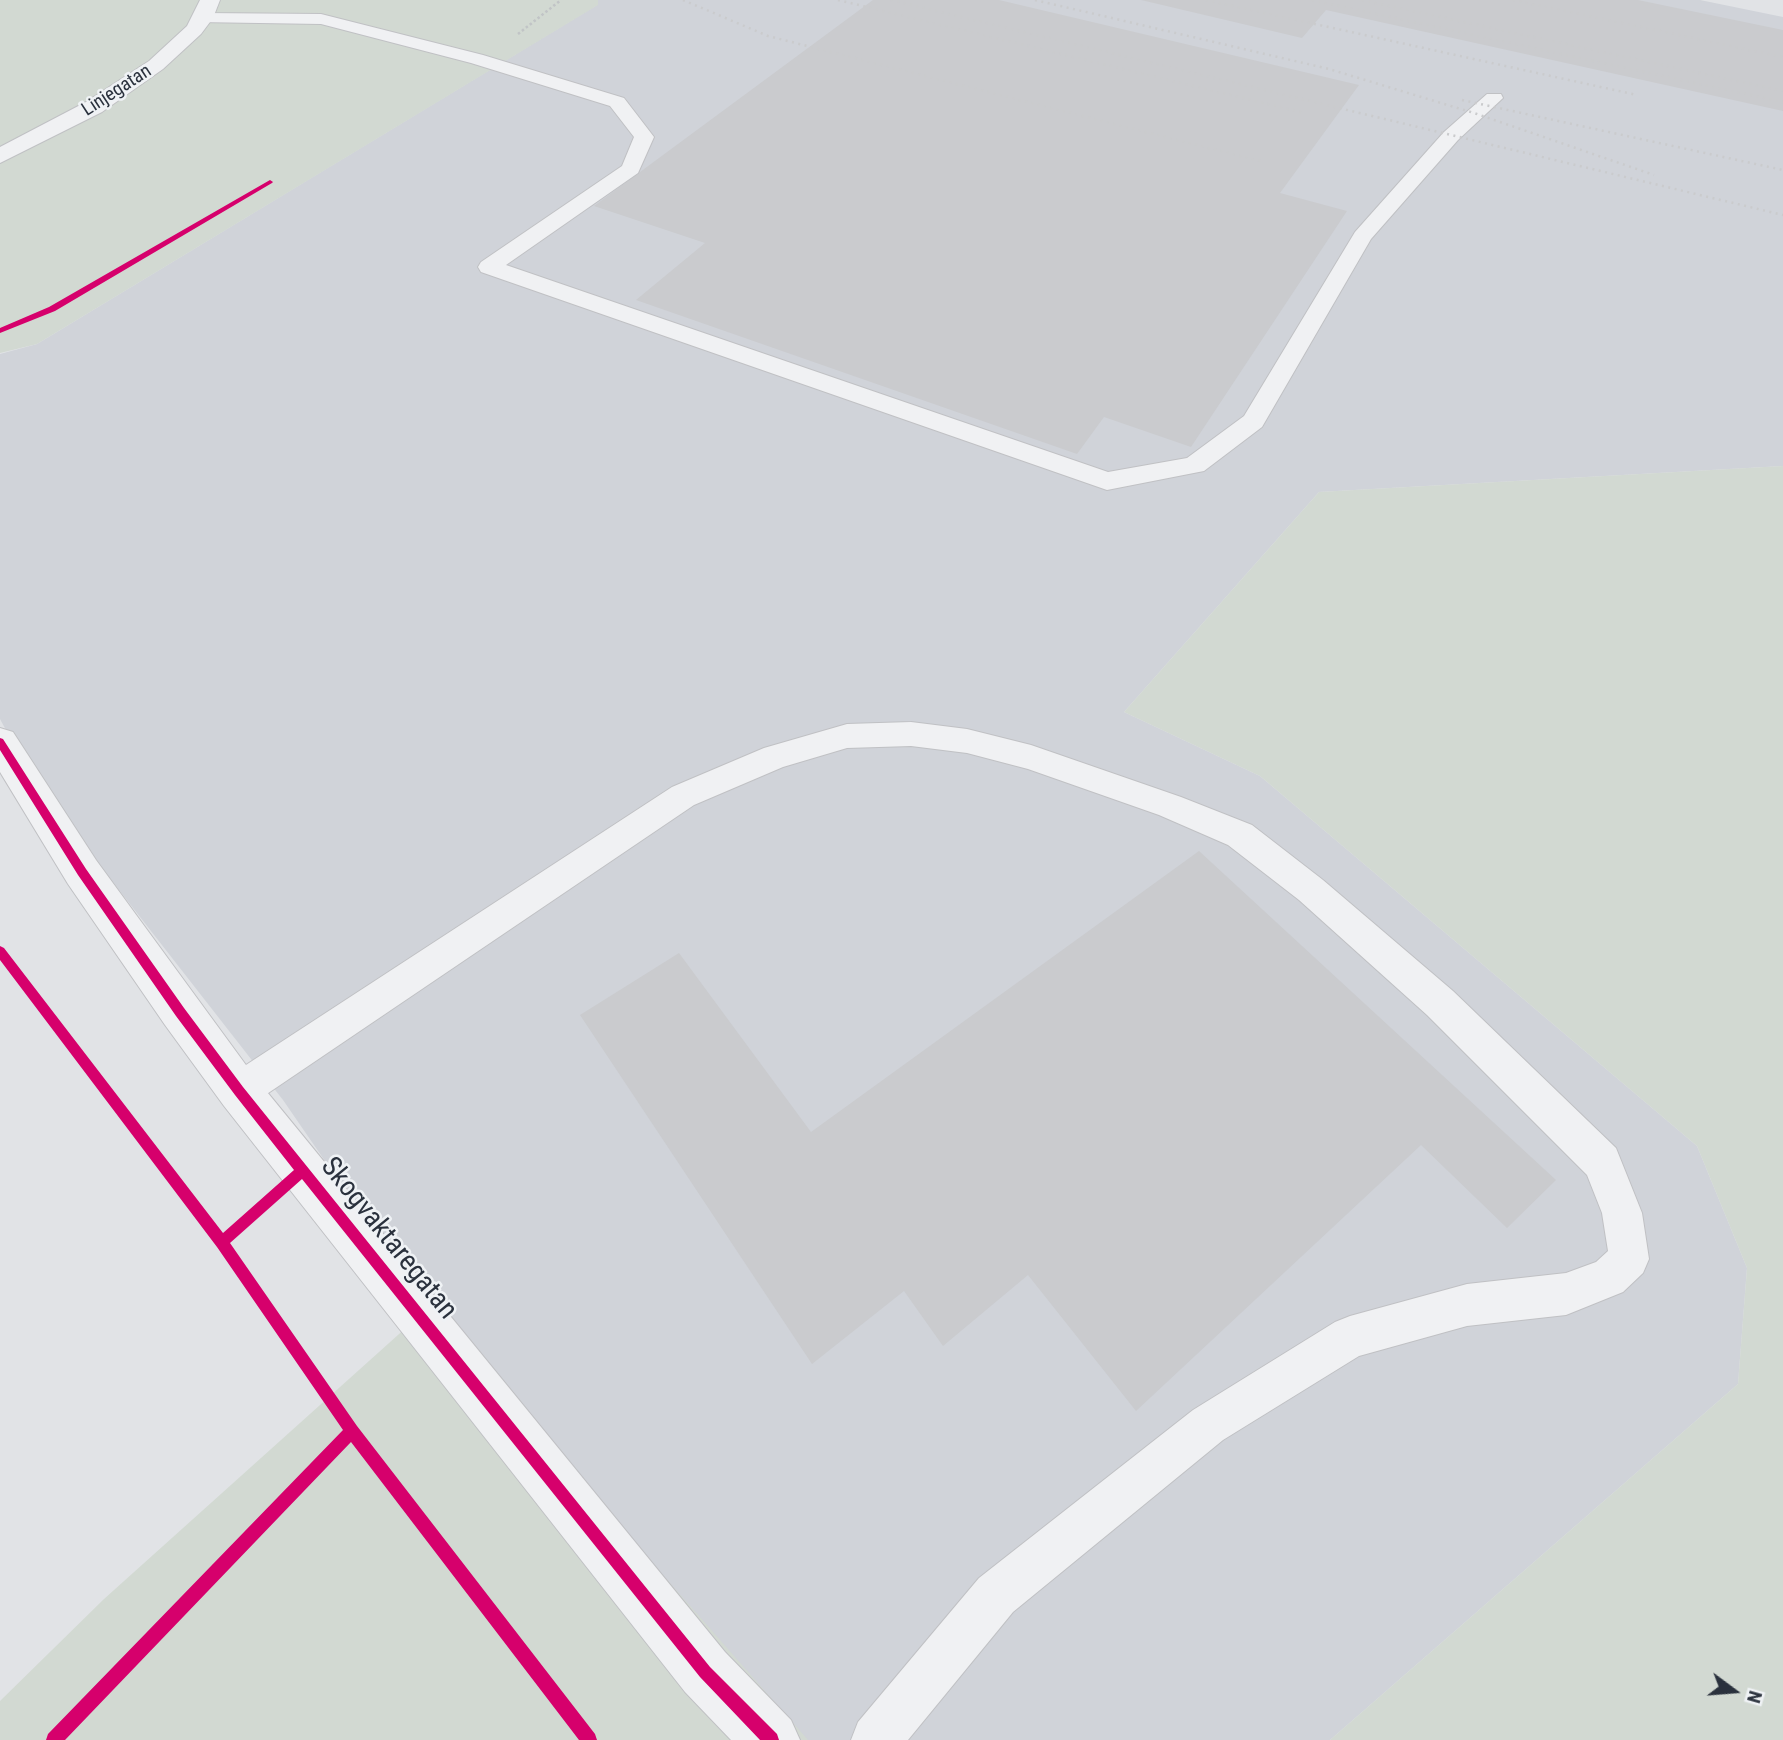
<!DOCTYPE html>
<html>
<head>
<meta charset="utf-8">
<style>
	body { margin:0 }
	#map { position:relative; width:1783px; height:1740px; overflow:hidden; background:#e1e3e6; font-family:"Roboto Condensed",sans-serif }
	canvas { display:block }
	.north { position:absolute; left:1699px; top:1656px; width:70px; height:70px; -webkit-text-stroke:5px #eff2f5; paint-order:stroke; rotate:106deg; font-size:19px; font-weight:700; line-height:28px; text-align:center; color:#2a313d }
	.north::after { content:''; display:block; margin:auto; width:24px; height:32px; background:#2a313d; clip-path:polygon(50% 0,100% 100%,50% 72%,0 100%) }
</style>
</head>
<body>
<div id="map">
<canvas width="1783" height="1740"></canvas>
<div class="north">N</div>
</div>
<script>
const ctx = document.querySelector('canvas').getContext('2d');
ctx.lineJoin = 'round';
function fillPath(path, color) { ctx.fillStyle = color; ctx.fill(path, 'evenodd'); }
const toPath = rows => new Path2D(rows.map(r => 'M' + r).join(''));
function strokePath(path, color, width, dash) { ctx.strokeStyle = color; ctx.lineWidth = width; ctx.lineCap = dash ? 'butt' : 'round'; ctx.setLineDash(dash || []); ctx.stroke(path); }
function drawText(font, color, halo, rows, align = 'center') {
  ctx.font = font + ' "Roboto Condensed",sans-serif'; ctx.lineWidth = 5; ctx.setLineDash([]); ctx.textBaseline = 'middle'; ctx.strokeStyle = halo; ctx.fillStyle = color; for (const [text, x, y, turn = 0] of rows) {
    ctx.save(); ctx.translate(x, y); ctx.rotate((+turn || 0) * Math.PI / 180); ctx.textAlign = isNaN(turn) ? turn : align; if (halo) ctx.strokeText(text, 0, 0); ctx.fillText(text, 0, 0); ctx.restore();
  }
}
fillPath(toPath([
	[598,0,1700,0,1783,17,1783,466,1319,492,1124,712,1260,776,1697,1146,1747,1268,1738,1384,1330,1740,807,1740,442,1331,283,1100,33,780,0,719,0,354,37,344,597,5]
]), '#d0d3d9');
fillPath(toPath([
	[0,0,598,0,598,5,37,344,0,353],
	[1783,466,1783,1740,1330,1740,1738,1384,1747,1268,1697,1146,1260,776,1124,712,1319,492],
	[428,1308,808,1740,0,1740,0,1701,104,1599]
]), '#d2d9d2');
fillPath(toPath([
	[873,0,999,0,1359,85,1280,193,1347,211,1191,447,1104,417,1077,454,636,300,705,243,594,206],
	[1141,0,1638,0,1783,30,1783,111,1326,10,1302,38],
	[1199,851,1556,1180,1507,1228,1421,1145,1136,1411,1028,1275,943,1346,904,1291,812,1364,580,1015,679,953,811,1132]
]), '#cacbce');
const service = toPath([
	[203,13,321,14,483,55,624,98,654,137,638,173,506,265,1108,472,1187,458,1244,416,1355,232,1444,132,1487,94,1501,94,1503,98,1458,140,1371,239,1262,427,1204,471,1107,490,481,272,478,267,481,262,622,166,634,137,610,106,471,63,321,24,197,22,194,18,197,14,203,13],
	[911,722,967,729,1031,745,1181,797,1252,825,1323,880,1453,991,1616,1148,1642,1213,1649,1259,1643,1273,1623,1292,1566,1315,1467,1326,1359,1356,1223,1440,1013,1612,908,1740,851,1740,858,1722,979,1578,1193,1410,1335,1322,1350,1316,1467,1284,1566,1273,1596,1262,1608,1251,1602,1213,1587,1175,1427,1015,1299,900,1228,845,1159,815,1028,769,967,753,911,746,847,748,783,767,694,805,252,1104,239,1109,226,1104,220,1091,226,1078,672,787,764,748,847,724,911,722]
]);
const minor = toPath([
	[0,728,13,732,96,860,254,1076,725,1652,791,1720,800,1740,731,1740,685,1692,224,1106,165,1025,68,884,0,772,0,728]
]);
const tertiary = toPath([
	[200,0,220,0,213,18,201,34,163,69,102,112,0,163,0,147,86,102,149,61,187,26,200,0]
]);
strokePath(service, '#c0c1c4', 2);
strokePath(minor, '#c0c1c4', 2);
strokePath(tertiary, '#c0c1c4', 2);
strokePath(toPath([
	[518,34,561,0]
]), '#c1c4c6', 2.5, [2.5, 2.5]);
fillPath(service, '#f0f1f3');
fillPath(minor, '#f0f1f3');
fillPath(tertiary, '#f0f1f3');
strokePath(toPath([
	[683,0,768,36,1264,162],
	[838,0,1305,113],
	[891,0,1783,215],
	[1035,0,1329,69,1474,113,1654,175],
	[1206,0,1637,95],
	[1312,0,1783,102],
	[1362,0,1783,91],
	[1513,0,1783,57],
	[1462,100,1783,170]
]), '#cacbcd', 2.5, [2, 4.5]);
fillPath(toPath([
	[270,180,273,182,272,183,55,311,0,333,0,328,49,307,270,180],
	[0,738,3,739,86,869,184,1008,243,1087,710,1667,777,1734,779,1740,760,1740,700,1677,302,1179,230,1243,357,1426,595,1734,597,1740,579,1740,351,1442,65,1740,46,1740,48,1734,343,1430,217,1247,0,960,0,946,4,948,223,1233,294,1170,235,1095,176,1016,78,875,0,750,0,738]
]), '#d6006c');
drawText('19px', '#2a313d', '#eff2f5', [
	["Linjegatan",117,91,-33]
]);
drawText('28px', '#2a313d', '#eff2f5', [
	["Skogvaktaregatan",388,1239,51]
]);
</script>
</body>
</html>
